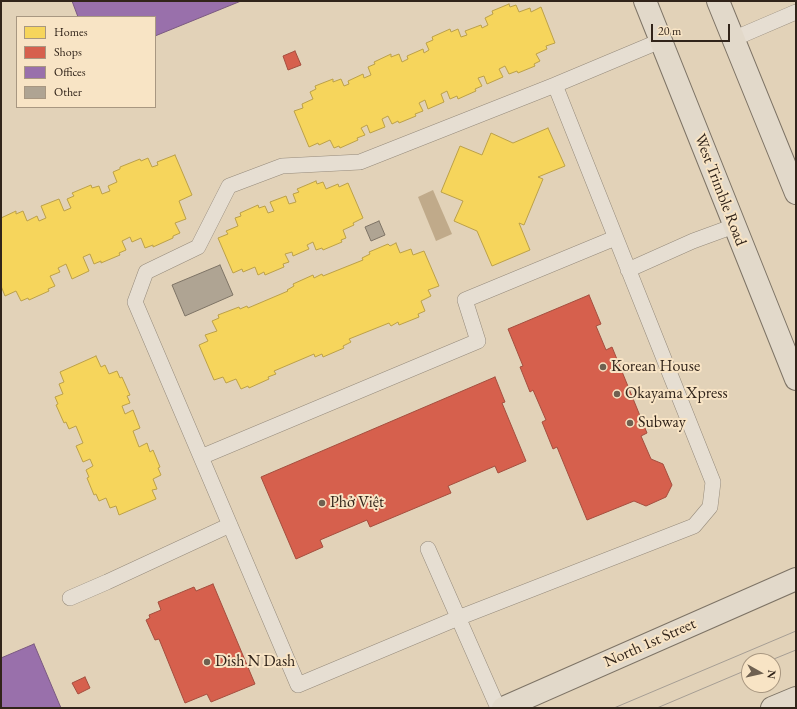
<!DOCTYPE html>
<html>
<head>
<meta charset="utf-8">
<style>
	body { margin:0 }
	#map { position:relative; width:797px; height:709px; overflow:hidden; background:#e2d2b8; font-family:"EB Garamond",serif }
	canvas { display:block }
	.frame { position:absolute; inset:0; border:2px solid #31241a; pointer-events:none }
	.legend { position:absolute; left:16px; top:16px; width:140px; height:92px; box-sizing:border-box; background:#f8e4c5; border:1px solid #a89781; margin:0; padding:5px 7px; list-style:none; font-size:12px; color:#31241a }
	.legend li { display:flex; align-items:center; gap:8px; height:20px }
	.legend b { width:20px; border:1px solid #a89781 }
	.north { position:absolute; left:741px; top:653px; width:40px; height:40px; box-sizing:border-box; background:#f8e4c5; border:1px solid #a89781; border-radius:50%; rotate:98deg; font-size:11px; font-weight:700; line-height:16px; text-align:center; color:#31241a }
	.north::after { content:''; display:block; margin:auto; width:14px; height:18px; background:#6f6151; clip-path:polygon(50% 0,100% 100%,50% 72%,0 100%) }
	.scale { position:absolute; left:651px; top:24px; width:79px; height:18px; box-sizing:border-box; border:2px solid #31241a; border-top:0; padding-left:5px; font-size:12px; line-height:14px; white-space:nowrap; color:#31241a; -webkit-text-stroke:3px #f8e4c5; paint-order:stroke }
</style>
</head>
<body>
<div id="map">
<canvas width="797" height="709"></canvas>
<div class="frame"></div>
<ul class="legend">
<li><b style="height:11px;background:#f6d55c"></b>Homes</li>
<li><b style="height:11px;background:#d6604d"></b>Shops</li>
<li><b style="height:11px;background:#9970ab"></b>Offices</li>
<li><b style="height:11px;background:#afa493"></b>Other</li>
</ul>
<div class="north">N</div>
<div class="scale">20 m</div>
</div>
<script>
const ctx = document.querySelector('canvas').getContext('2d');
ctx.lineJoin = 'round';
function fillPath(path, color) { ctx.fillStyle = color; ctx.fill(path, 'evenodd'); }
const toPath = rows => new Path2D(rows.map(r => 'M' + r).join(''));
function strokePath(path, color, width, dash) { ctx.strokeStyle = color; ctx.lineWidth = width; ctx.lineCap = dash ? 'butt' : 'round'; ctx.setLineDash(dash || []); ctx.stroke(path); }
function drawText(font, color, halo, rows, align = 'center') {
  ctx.font = font + ' "EB Garamond",serif'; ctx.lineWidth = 4; ctx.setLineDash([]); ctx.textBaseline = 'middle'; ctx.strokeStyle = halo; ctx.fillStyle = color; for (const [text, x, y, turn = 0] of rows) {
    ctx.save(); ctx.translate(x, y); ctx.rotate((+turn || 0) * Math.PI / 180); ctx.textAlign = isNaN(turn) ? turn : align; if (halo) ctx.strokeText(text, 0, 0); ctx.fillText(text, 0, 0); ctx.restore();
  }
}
fillPath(toPath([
	[433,190,452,234,436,241,418,197]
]), '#c0aa8a');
const homes = toPath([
	[509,4,510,7,516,5,519,12,530,8,531,12,541,7,555,43,546,46,547,49,536,54,540,61,534,64,535,66,518,73,517,71,509,74,505,66,499,69,503,77,487,84,484,76,478,78,482,86,475,89,476,91,458,99,457,96,450,99,447,91,441,94,444,102,428,109,425,100,419,103,423,111,415,114,416,116,399,123,398,121,392,124,388,116,382,119,385,127,370,133,367,125,361,128,365,135,357,138,358,140,340,148,339,146,334,148,330,140,319,145,318,143,309,147,294,111,303,108,302,104,313,99,310,92,316,89,315,86,333,79,333,82,341,79,344,86,349,84,348,81,363,74,364,78,371,75,368,67,375,64,374,62,391,54,391,57,399,54,402,62,408,59,407,56,423,49,424,53,429,50,426,43,433,40,432,37,450,29,451,32,458,29,461,37,467,35,465,31,481,25,482,28,488,25,485,18,493,14,492,11,509,4],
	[548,128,565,166,538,177,543,179,524,225,519,223,530,250,492,266,477,231,454,221,463,201,441,192,460,146,482,155,491,133,513,143,548,128],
	[175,155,192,195,179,201,186,219,175,223,180,233,173,236,173,238,153,247,153,245,145,248,141,238,132,242,130,237,122,241,126,250,119,253,120,255,101,263,101,261,94,264,90,254,83,257,89,271,72,279,66,264,58,268,60,272,50,276,55,286,48,289,49,291,29,300,28,298,21,301,16,291,5,296,1,286,1,218,16,211,16,214,23,211,27,221,37,216,39,221,46,218,41,206,59,199,64,211,71,208,67,199,74,196,72,193,91,185,92,188,99,186,102,194,110,191,108,186,117,182,113,172,120,169,120,167,140,159,141,161,148,158,152,167,158,165,157,162,175,155],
	[316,181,317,184,323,182,326,189,338,184,339,187,348,183,363,218,353,223,354,225,343,230,346,238,341,240,342,242,323,250,322,248,316,250,313,242,307,245,309,249,293,256,292,252,285,254,289,262,283,264,284,267,265,275,264,272,258,275,255,267,243,272,242,269,233,273,218,238,228,234,226,231,238,226,235,218,241,216,240,213,258,205,259,208,265,206,268,213,274,211,270,202,286,196,289,204,296,202,293,194,299,192,297,189,316,181],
	[396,243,400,253,411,249,413,255,424,251,439,286,428,290,431,296,421,301,425,311,418,314,419,317,399,325,398,322,391,326,389,323,349,339,351,342,343,346,344,348,323,357,322,354,315,357,314,354,274,371,276,374,268,377,269,379,249,388,248,386,241,389,236,379,226,383,223,377,214,380,199,345,208,341,205,335,217,331,212,321,219,318,218,315,239,307,240,309,247,306,248,308,288,291,287,290,294,286,293,284,313,275,314,278,322,274,323,276,363,260,362,258,370,254,369,252,388,244,390,246,396,243],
	[96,356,101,367,105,365,109,374,117,371,120,378,122,377,130,395,127,396,130,403,122,406,125,414,133,410,140,428,133,431,139,447,147,443,150,452,153,450,160,467,158,468,161,475,153,479,157,489,152,490,156,499,119,515,116,506,110,508,106,498,99,501,96,494,94,495,87,478,89,477,86,470,93,466,90,459,83,462,76,446,83,443,76,426,69,429,66,422,64,423,56,405,58,404,55,397,63,394,59,384,64,382,60,372,96,356]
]);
fillPath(homes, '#f6d55c');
strokePath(homes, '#bba048', 1);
const shops = toPath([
	[295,51,301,65,288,70,283,56,295,51],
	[589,295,601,324,596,326,606,350,612,347,647,433,641,436,651,459,663,464,672,485,666,497,646,506,634,501,587,520,557,447,553,449,542,422,546,420,533,390,530,392,520,367,523,366,508,329,589,295],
	[495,377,505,402,502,403,526,461,498,473,495,466,448,486,451,493,370,527,367,520,320,540,323,547,296,559,261,477,495,377],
	[213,584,255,684,211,702,207,694,185,703,159,639,155,640,146,620,150,618,149,615,161,610,158,602,194,587,196,591,213,584],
	[85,677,90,688,78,694,72,683,85,677]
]);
fillPath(shops, '#d6604d');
strokePath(shops, '#a44e3e', 1);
const offices = toPath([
	[72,1,241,1,155,36,155,17,78,17,72,1],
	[34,644,61,708,1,708,1,658,34,644]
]);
fillPath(offices, '#9970ab');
strokePath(offices, '#7a5980', 1);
const building = toPath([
	[379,221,385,235,371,241,365,227,379,221],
	[220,265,233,295,185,316,172,285,220,265]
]);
fillPath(building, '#afa493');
strokePath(building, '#7d7365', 1);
const service = toPath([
	[733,39,796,12],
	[555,85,713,482,710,507,694,526,458,618,298,685,135,302,146,272,198,247,229,186,282,166,360,162,555,85],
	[555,85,660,41],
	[628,270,693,241,734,226],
	[201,457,478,341,465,300,615,238],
	[428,549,498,708],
	[70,598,107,582,230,525]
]);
const primary = toPath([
	[645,1,796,379],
	[718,1,796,193],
	[503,708,796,579],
	[772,708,796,698]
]);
strokePath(service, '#958a7b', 16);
strokePath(primary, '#7d7365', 24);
strokePath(service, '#e6ded2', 15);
strokePath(primary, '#e2d9ca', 22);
strokePath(toPath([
	[769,661,796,650],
	[614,708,796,631],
	[657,708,749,669]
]), '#a69e94', 1);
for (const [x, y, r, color] of [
	[603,367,4,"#6f6151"],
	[617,394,4,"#6f6151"],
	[630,423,4,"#6f6151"],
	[322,503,4,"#6f6151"],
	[207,662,4,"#6f6151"]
]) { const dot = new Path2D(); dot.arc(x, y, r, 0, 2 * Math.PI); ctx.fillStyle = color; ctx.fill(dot); strokePath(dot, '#f8e4c5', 1.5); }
drawText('16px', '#31241a', '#f8e4c5', [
	["West Trimble Road",720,190,69],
	["North 1st Street",650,643,-24]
]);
drawText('16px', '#31241a', '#f8e4c5', [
	["Korean House",611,367],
	["Okayama Xpress",625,394],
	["Subway",638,423],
	["Phở Việt",330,503],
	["Dish N Dash",215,662]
], 'left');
</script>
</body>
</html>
